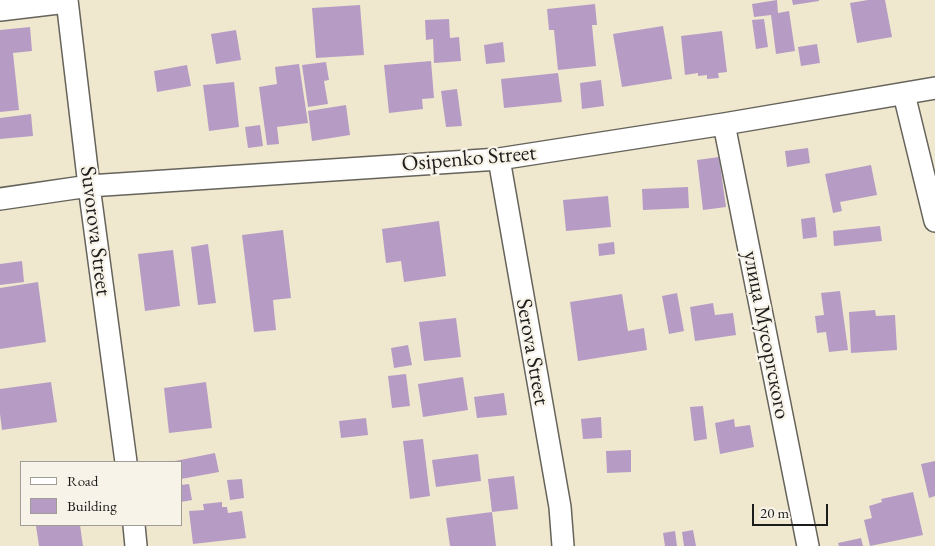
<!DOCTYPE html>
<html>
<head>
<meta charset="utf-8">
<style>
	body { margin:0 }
	#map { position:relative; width:935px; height:546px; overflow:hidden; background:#efe8cf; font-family:"EB Garamond",serif }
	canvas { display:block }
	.legend { position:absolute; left:20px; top:461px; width:162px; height:65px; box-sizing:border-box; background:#f7f3e8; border:1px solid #9f9d96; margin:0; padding:6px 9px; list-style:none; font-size:15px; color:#1c1c1c }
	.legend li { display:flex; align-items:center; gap:10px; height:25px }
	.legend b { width:25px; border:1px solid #9f9d96 }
	.scale { position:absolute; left:752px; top:504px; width:76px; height:22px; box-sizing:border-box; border:2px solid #1c1c1c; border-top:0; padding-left:6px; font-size:15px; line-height:18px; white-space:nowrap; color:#1c1c1c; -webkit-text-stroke:4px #f7f3e8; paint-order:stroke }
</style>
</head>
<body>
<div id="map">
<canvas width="935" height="546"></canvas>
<ul class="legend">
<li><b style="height:6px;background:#fff"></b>Road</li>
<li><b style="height:14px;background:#b69cc5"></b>Building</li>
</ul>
<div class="scale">20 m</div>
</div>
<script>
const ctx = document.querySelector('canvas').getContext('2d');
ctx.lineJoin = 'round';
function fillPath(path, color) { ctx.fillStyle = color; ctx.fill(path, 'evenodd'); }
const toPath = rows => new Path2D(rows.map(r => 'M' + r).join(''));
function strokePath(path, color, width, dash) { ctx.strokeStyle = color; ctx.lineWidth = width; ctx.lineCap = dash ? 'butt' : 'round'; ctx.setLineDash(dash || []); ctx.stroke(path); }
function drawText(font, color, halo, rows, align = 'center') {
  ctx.font = font + ' "EB Garamond",serif'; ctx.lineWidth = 4.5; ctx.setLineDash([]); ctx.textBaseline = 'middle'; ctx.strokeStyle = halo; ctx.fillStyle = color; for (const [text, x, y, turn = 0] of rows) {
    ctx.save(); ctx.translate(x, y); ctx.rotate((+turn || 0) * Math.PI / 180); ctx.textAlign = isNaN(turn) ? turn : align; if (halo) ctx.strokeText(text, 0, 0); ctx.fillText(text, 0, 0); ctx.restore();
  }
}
fillPath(toPath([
	[777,0,778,13,789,11,795,51,776,54,771,15,754,17,752,4],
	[792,0,819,0,819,1,793,5],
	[868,0,885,0,892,37,857,43,850,3],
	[595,4,597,25,592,25,596,66,558,70,554,30,549,30,547,9],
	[360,5,364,55,316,58,312,8],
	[449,19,450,38,459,37,461,61,434,63,433,39,426,40,425,20],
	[764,19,768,47,756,49,752,20],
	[663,26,672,79,622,87,613,34],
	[30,27,32,51,13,53,19,110,0,112,0,30],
	[236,30,241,60,216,64,211,34],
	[722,31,727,72,718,73,719,78,707,79,707,75,698,76,698,73,685,75,681,36],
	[503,42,505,62,486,64,484,45],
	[817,44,820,63,801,66,798,47],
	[431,61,434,98,422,99,423,109,389,113,384,65],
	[326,62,329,80,324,81,328,104,308,107,302,65],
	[299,64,308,123,277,127,279,144,267,145,259,87,277,84,275,67],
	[187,65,191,86,157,92,154,71],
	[558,73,562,102,504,108,501,79],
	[601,80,604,106,582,109,580,83],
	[234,82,239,127,209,131,203,85],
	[457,89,462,126,446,127,441,91],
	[346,105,350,135,312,141,308,111],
	[31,114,33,136,0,139,0,118],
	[260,125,263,146,248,148,245,127],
	[808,148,810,163,787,167,785,151],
	[719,157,726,207,703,210,697,160],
	[871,165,877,195,840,202,842,211,833,213,825,174],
	[688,187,689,208,643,210,642,189],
	[608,196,611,227,566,231,563,200],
	[815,217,817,237,803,239,801,219],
	[439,221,446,276,404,282,401,261,386,263,382,229],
	[880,226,882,241,834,246,833,231],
	[283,230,291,298,273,300,276,330,254,332,242,235],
	[614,242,615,254,599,256,598,244],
	[208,244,216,303,198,305,191,247],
	[173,250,180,306,145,311,138,254],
	[22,261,24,282,0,285,0,264],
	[38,282,46,342,0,349,0,288],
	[840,291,848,350,829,352,826,332,817,333,815,316,824,315,821,293],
	[677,293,684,331,669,334,662,296],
	[622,294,628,331,644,328,647,350,578,361,570,302],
	[713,303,715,315,733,313,736,335,695,341,690,307],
	[875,310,876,316,895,315,897,350,851,353,849,312],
	[456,318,461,357,424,361,419,322],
	[408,345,412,365,394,368,391,348],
	[406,374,410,406,392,408,388,376],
	[463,377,468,410,423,417,418,384],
	[51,382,57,422,2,430,0,414,0,389],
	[206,382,212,428,169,433,164,388],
	[504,393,507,415,477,418,474,397],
	[703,406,707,439,694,441,690,407],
	[601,417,602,438,583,439,581,419],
	[366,418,368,435,341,438,339,421],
	[734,419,735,427,750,425,754,447,720,454,715,423],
	[423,439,430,496,410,499,403,441],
	[631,450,631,472,607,473,606,451],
	[215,453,219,472,181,479,181,462,170,462],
	[478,454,481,481,436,487,432,460],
	[935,461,935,496,929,498,921,464],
	[514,476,518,509,492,512,488,479],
	[242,479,244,498,230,500,227,480],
	[189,484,192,500,181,502,181,485],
	[913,492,923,535,870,546,864,520,872,518,869,506,882,502,881,499],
	[222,502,222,507,227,507,228,513,242,511,246,538,193,544,189,511,204,510,203,504],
	[492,512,496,546,450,546,446,518],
	[47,525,80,525,83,546,39,546,36,526],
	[693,530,696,546,684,546,682,532],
	[675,531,677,546,665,546,663,533],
	[861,538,863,546,839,546,838,543]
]), '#b69cc5');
const street = toPath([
	[67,0,89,186,126,462],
	[0,10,67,2],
	[904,94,935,221],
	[724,124,808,546],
	[499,159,560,507,563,546],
	[0,199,89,186,499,159,724,124,935,88],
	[134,525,136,546]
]);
strokePath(street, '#66635b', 24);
strokePath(street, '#fff', 21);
drawText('22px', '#1c1c1c', '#f7f3e8', [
	["Osipenko Street",469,159,-5],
	["Suvorova Street",95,231,83],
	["улица Мусоргского",766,335,79],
	["Serova Street",532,352,80]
]);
</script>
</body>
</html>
